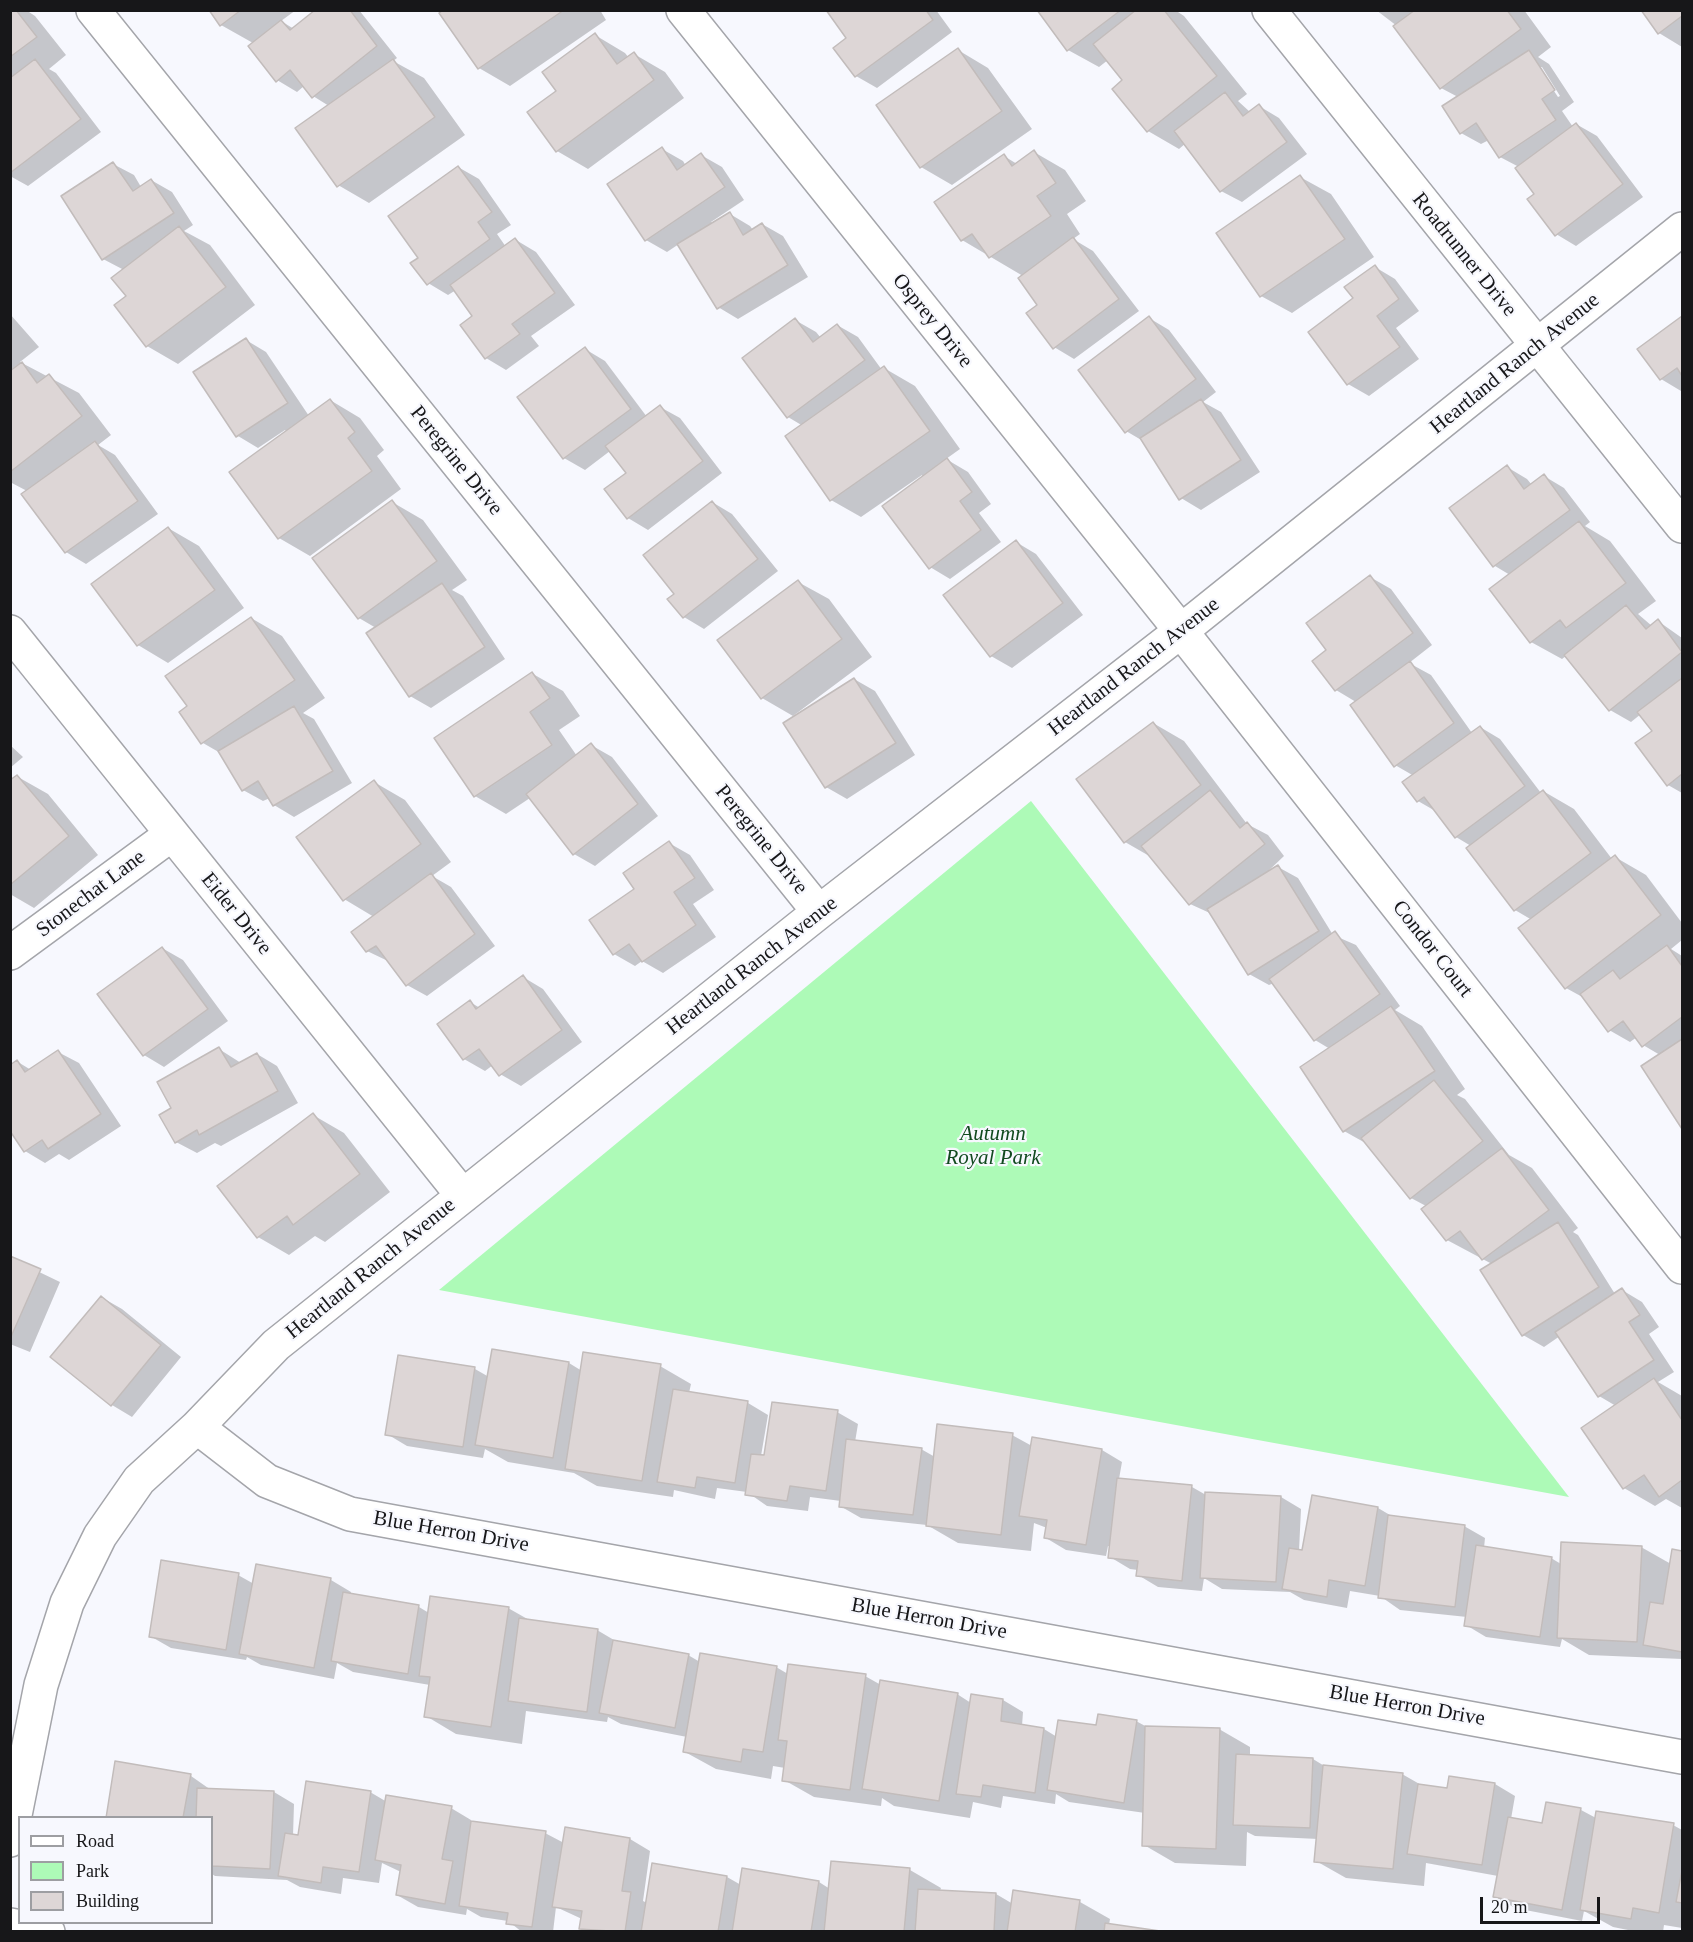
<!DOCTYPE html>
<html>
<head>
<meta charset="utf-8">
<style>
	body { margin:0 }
	#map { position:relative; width:1693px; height:1942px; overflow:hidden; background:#f7f8fe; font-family:"Times New Roman",serif }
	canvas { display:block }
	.frame { position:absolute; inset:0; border:12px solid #171719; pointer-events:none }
	.legend { position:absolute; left:18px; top:1816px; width:195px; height:108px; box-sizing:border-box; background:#f7f8fe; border:2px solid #9d9ea2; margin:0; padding:8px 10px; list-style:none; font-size:18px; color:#171719 }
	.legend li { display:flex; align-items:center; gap:12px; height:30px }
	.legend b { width:30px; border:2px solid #9d9ea2 }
	.scale { position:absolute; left:1480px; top:1897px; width:120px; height:27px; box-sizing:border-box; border:3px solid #171719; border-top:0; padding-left:8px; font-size:18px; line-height:21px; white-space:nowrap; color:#171719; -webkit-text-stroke:4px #f7f8fe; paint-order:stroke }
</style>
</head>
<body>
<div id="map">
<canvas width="1693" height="1942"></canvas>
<div class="frame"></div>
<ul class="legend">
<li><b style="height:8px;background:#fff"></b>Road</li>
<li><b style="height:16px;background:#adfab7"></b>Park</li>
<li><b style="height:16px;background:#ddd6d6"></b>Building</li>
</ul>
<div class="scale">20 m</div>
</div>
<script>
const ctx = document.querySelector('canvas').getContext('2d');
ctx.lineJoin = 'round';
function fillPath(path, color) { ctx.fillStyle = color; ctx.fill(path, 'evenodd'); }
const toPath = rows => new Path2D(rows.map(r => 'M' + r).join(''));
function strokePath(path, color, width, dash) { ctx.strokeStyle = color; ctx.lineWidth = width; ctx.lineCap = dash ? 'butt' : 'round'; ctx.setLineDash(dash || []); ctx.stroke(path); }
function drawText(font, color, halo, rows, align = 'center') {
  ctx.font = font + ' "Times New Roman",serif'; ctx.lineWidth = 4.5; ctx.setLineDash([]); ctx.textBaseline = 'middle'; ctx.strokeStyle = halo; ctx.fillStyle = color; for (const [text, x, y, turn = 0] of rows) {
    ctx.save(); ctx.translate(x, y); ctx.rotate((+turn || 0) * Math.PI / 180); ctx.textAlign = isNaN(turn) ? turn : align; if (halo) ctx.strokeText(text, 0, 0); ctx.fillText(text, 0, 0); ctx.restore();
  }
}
fillPath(toPath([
	[1031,801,1569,1497,439,1290]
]), '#adfab7');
fillPath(toPath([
	[10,10,26,10,35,16,66,55,49,69,56,73,101,132,28,186,10,176],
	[210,10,296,10,281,21,294,29,317,10,359,10,397,58,393,61,424,78,465,135,369,203,338,185,329,106,313,96,304,86,297,92,277,80,253,43,221,25],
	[446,10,600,10,606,20,510,86,479,68],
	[828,10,936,10,952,32,877,88,856,76,848,38],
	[1039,10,1175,10,1184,16,1247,94,1238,101,1250,112,1259,106,1279,118,1307,154,1242,202,1221,191,1186,143,1179,149,1148,131,1124,81,1108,60,1099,67,1068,50],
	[1376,10,1524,10,1551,47,1538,57,1549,64,1574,102,1562,111,1573,127,1576,124,1597,136,1643,197,1576,246,1556,234,1536,194,1519,167,1500,157,1489,140,1481,144,1461,133,1458,97,1441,88,1397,26],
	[1538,67,1542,67,1560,96,1558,97],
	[1643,10,1682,10,1682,47,1659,33],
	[595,35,625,53,629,58,634,54,665,72,684,98,588,169,557,151,558,91],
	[958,50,988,68,1032,129,952,185,921,167,878,106],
	[662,149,683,161,686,166,701,155,722,167,744,200,711,222,713,224,730,214,750,226,753,230,762,224,783,236,808,277,738,319,718,307,679,244,667,252,646,240,609,184],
	[1034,152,1065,170,1086,201,1067,214,1080,234,1073,239,1093,251,1139,311,1074,359,1054,347,1039,305,1023,276,962,240,936,203,1004,156,1017,164],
	[113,164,134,175,141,187,151,180,172,192,193,225,184,231,210,245,255,305,178,364,147,346,128,297,124,270,103,259],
	[458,167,479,179,511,225,497,234,506,247,516,240,536,252,575,305,531,336,539,346,506,370,486,358,474,316,456,290,448,295,428,283,420,258],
	[1300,177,1331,194,1374,257,1292,313,1261,296],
	[1375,267,1395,279,1419,311,1396,328,1419,359,1369,396,1348,384,1310,332,1355,299],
	[10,314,39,347,20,362,79,393,111,435,98,445,115,455,158,514,86,564,66,552,27,491,10,482],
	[1149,318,1169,330,1216,392,1203,402,1221,412,1260,472,1201,510,1181,498,1143,441,1126,431],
	[1682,318,1682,390,1681,391,1661,379,1639,349],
	[795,320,816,332,821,338,837,325,858,337,882,370,884,368,915,386,960,449,946,459,968,472,991,504,979,513,1001,542,950,579,930,567,922,475,861,517,831,500,803,426,788,417,744,359],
	[246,340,266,352,309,416,330,400,360,418,384,450,377,456,401,489,310,556,279,538,287,432,285,430,258,448,238,436],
	[585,349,605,361,647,417,660,407,680,418,722,473,648,530,628,518,628,473,610,451,585,470,564,458,519,398],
	[1507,467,1527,479,1532,485,1544,476,1564,488,1590,522,1585,526,1610,541,1656,601,1638,614,1652,626,1658,621,1682,638,1682,793,1668,785,1654,732,1641,714,1631,722,1610,710,1566,656,1562,659,1531,642,1510,575,1495,566],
	[392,502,423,520,467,580,452,590,463,596,505,659,431,708,410,696,368,634,376,628,359,618,314,558],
	[712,502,732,514,778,571,704,629,684,617,677,594],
	[168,528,199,546,244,608,168,663,138,645],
	[1016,542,1036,554,1083,615,1012,668,991,656,945,595],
	[1370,577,1391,589,1432,645,1409,663,1431,675,1472,733,1480,727,1500,739,1541,793,1543,791,1574,809,1612,859,1615,857,1646,875,1682,923,1682,940,1671,949,1682,956,1682,1127,1643,1067,1660,1055,1643,1045,1637,1037,1630,1042,1609,1030,1586,999,1566,988,1532,920,1515,910,1471,846,1456,837,1437,812,1418,801,1414,776,1395,765,1356,702,1336,690,1328,650],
	[798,582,829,599,872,657,793,716,762,698],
	[251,618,282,636,325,698,303,713,314,719,352,783,294,817,274,805,270,798,263,801,243,790,222,754,203,743,181,712,189,706],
	[533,674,563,691,580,716,559,730,577,756,591,745,612,757,658,816,595,866,574,854,530,798,506,814,475,796,436,739],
	[854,679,875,691,915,755,847,799,826,787],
	[1153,723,1184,741,1247,824,1268,835,1284,856,1263,876,1278,867,1298,878,1333,935,1356,945,1400,1006,1395,1010,1422,1026,1465,1089,1457,1095,1465,1099,1509,1155,1532,1168,1578,1228,1573,1232,1578,1235,1615,1294,1622,1290,1642,1302,1659,1327,1649,1334,1674,1372,1658,1382,1682,1396,1682,1508,1666,1499,1655,1506,1624,1488,1616,1406,1599,1396,1560,1336,1544,1347,1523,1335,1492,1264,1447,1240,1426,1206,1411,1198,1369,1145,1344,1131,1302,1068,1330,1049,1315,1040,1274,983,1269,985,1249,974,1212,914,1190,904,1151,857,1125,842],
	[10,745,23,757,10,768],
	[18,777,48,794,98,855,34,908,10,894,10,782],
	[374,782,405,800,451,862,432,876,451,887,495,946,427,996,407,985,390,962,367,951,374,917,344,899],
	[669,843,690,855,714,890,693,904,716,937,663,973,642,961,635,966,614,954,591,921,636,890],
	[162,948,183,960,228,1021,164,1067,144,1055],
	[523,977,543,989,582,1042,521,1086,500,1074,493,1065,485,1071,464,1059,470,1002,480,1008],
	[219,1049,241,1063,257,1054,277,1066,298,1103,221,1146,215,1143,197,1153,176,1142,173,1108],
	[58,1052,79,1063,121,1126,69,1160,59,1154,45,1163,25,1151,18,1062,31,1070],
	[313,1115,344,1133,390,1192,325,1242,315,1236,289,1255,258,1237],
	[10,1258,60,1282,30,1352,10,1344],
	[101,1297,122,1309,181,1357,132,1417,112,1405,52,1357],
	[400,1357,475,1369,489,1377,569,1363,582,1371,660,1366,691,1384,689,1393,748,1403,768,1415,761,1456,765,1457,837,1412,858,1424,855,1442,921,1449,935,1457,1012,1435,1032,1446,1034,1439,1102,1450,1122,1462,1119,1479,1192,1487,1206,1495,1281,1497,1301,1509,1299,1551,1304,1551,1313,1497,1378,1508,1395,1518,1464,1526,1485,1538,1484,1548,1551,1558,1561,1564,1641,1547,1671,1564,1673,1550,1682,1552,1682,1659,1589,1655,1562,1639,1560,1647,1486,1637,1466,1625,1467,1617,1400,1610,1380,1596,1350,1591,1347,1608,1304,1600,1290,1592,1222,1589,1204,1578,1202,1591,1158,1587,1138,1575,1138,1570,1130,1569,1110,1557,1111,1547,1108,1546,1106,1556,1066,1550,1046,1538,1047,1528,1034,1523,1031,1551,958,1543,927,1525,861,1518,840,1506,841,1501,810,1497,808,1511,767,1506,747,1492,717,1488,715,1499,674,1490,673,1497,597,1486,574,1473,508,1462,485,1449,483,1458,407,1446,387,1434],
	[258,1566,331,1580,351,1592,351,1595,419,1607,429,1613,508,1608,531,1621,597,1630,619,1643,688,1655,700,1662,776,1667,788,1674,865,1676,881,1685,957,1694,971,1703,972,1696,1003,1700,1023,1712,1022,1726,1044,1729,1057,1737,1136,1721,1147,1727,1219,1729,1250,1747,1250,1757,1313,1759,1326,1767,1402,1774,1423,1786,1448,1790,1495,1784,1515,1796,1511,1819,1543,1825,1547,1803,1581,1810,1596,1818,1673,1825,1682,1830,1682,1928,1664,1925,1663,1932,1638,1932,1613,1927,1584,1911,1582,1921,1515,1908,1494,1896,1498,1876,1426,1863,1424,1886,1346,1878,1316,1861,1318,1839,1255,1836,1247,1832,1246,1866,1175,1863,1144,1845,1145,1813,1069,1802,1056,1794,1055,1804,1003,1796,1001,1808,973,1802,970,1818,894,1806,882,1798,881,1806,814,1797,784,1780,785,1768,773,1766,771,1779,716,1769,685,1752,687,1737,621,1724,608,1717,607,1722,526,1711,522,1744,456,1734,426,1716,430,1685,353,1672,337,1663,334,1679,261,1665,247,1657,246,1660,171,1648,150,1636,238,1575,254,1584],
	[117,1763,191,1776,211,1790,274,1792,294,1804,293,1836,300,1837,370,1792,387,1802,451,1808,471,1820,471,1822,545,1833,564,1843,566,1829,630,1839,650,1851,643,1901,647,1903,727,1877,741,1885,819,1882,830,1889,832,1862,910,1870,941,1888,940,1891,996,1894,1013,1904,1080,1902,1110,1919,1109,1925,1156,1932,585,1932,580,1929,582,1919,556,1907,553,1932,522,1932,508,1921,481,1917,467,1909,466,1915,418,1907,397,1895,401,1872,382,1863,379,1883,343,1878,341,1894,300,1887,287,1880,215,1876,212,1874,212,1818,107,1818]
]), '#0003');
const building = toPath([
	[10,10,16,10,37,37,10,57,10,10],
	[209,10,241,10,220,26,209,10],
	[315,10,350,10,377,46,312,98,290,70,276,82,248,46,281,20,290,30,315,10],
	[443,10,564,10,478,69,439,13,443,10],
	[826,10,926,10,933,20,855,77,833,48,846,38,826,10],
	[1037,10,1121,10,1067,51,1037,10],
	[1136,10,1164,10,1217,76,1147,132,1112,89,1122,80,1093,44,1136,10],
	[1415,10,1507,10,1521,29,1440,89,1393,26,1415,10],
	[1641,10,1682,10,1682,16,1658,34,1641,10],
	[595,33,617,64,634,52,654,80,556,152,527,112,556,91,542,72,595,33],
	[958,48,1002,111,920,168,876,105,958,48],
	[1529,50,1555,90,1542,99,1556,120,1499,158,1476,123,1460,134,1442,106,1529,50],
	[35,59,81,119,10,173,10,78,35,59],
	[393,59,435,117,337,187,295,128,393,59],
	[1225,92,1243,116,1259,104,1287,142,1220,192,1174,131,1225,92],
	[1576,123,1623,184,1555,236,1527,199,1534,194,1515,168,1576,123],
	[662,147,677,170,701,153,725,187,645,241,607,184,662,147],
	[1034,150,1056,183,1037,196,1051,216,989,258,972,234,961,241,934,202,1004,154,1012,166,1034,150],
	[113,162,133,191,151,179,174,213,102,260,61,196,113,162],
	[458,166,492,212,478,222,490,239,427,285,410,263,418,258,388,216,458,166],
	[1300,175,1345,239,1260,297,1216,233,1300,175],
	[730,212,743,235,762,223,788,265,717,309,677,244,730,212],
	[179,226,226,287,146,347,114,305,126,296,111,278,179,226],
	[1073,237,1119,299,1053,349,1026,313,1037,305,1018,278,1073,237],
	[515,238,555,293,512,324,520,334,485,359,460,325,472,316,450,285,515,238],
	[1375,265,1399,299,1377,316,1400,347,1347,385,1308,332,1353,298,1344,287,1375,265],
	[1149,316,1196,379,1125,433,1078,370,1149,316],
	[1682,316,1682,376,1677,368,1660,380,1637,349,1682,316],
	[795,318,813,342,837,324,865,360,787,418,742,358,795,318],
	[246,338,288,403,236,437,193,372,246,338],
	[585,347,631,409,563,459,517,397,585,347],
	[22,362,37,383,49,374,82,416,10,472,10,371,22,362],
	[884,366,930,431,830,501,785,436,884,366],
	[330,399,355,432,348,438,372,471,278,539,229,472,330,399],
	[1201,399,1241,460,1179,500,1140,438,1201,399],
	[660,405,703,461,627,519,604,489,626,473,605,446,660,405],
	[95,441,138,501,65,553,21,494,95,441],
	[947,458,972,492,960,501,981,530,929,569,882,506,947,458],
	[1507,465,1524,489,1544,474,1570,510,1493,567,1449,508,1507,465],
	[392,500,437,561,358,619,312,558,392,500],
	[712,501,758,559,683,618,667,599,674,594,643,555,712,501],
	[1579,521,1626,583,1566,628,1560,620,1530,643,1489,589,1579,521],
	[168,527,215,590,137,646,91,584,168,527],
	[1016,540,1063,603,990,657,943,595,1016,540],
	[1370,575,1413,633,1335,691,1312,661,1326,650,1306,623,1370,575],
	[798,580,842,639,761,699,717,640,798,580],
	[442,583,485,647,409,697,366,633,442,583],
	[1626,605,1646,629,1658,619,1682,652,1609,711,1564,655,1626,605],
	[251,617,295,680,201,744,179,712,187,706,165,676,251,617],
	[1410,661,1454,723,1394,767,1350,705,1410,661],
	[532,672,550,698,530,712,552,745,474,797,434,738,532,672],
	[854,678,896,743,825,788,783,723,854,678],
	[1682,678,1682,774,1667,786,1635,743,1652,731,1637,712,1682,678],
	[294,706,333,771,273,806,258,781,242,791,218,751,294,706],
	[1153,722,1201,785,1124,843,1076,779,1153,722],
	[1480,726,1525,786,1455,838,1424,797,1417,802,1402,782,1480,726],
	[591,743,638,804,573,855,526,794,591,743],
	[17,775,69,836,10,885,10,780,17,775],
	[374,780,421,844,343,901,296,837,374,780],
	[1210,790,1240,828,1247,822,1265,844,1189,905,1141,846,1210,790],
	[1543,790,1591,853,1514,911,1466,848,1543,790],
	[669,841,695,878,674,892,696,925,642,962,629,944,613,955,589,920,634,889,623,873,669,841],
	[1615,855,1661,915,1565,989,1518,928,1615,855],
	[1278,865,1319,931,1248,975,1207,909,1278,865],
	[431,873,475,934,406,986,376,946,366,952,351,932,431,873],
	[1335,931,1380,994,1314,1041,1269,979,1335,931],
	[1667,945,1682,966,1682,1017,1642,1047,1623,1021,1608,1032,1580,994,1613,970,1620,979,1667,945],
	[162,947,208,1009,143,1056,97,994,162,947],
	[523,975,562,1030,499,1076,479,1049,463,1060,437,1024,470,1000,476,1009,523,975],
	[1391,1006,1435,1071,1343,1132,1300,1067,1391,1006],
	[1682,1039,1682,1129,1641,1066,1682,1039],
	[219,1047,231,1067,257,1053,278,1091,199,1135,197,1130,175,1143,159,1115,171,1108,157,1082,219,1047],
	[58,1050,101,1114,48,1149,42,1140,24,1152,10,1131,10,1065,17,1060,25,1072,58,1050],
	[1434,1080,1483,1141,1410,1199,1361,1138,1434,1080],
	[313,1113,360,1174,293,1225,287,1216,257,1238,217,1186,313,1113],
	[1502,1148,1549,1210,1482,1260,1460,1231,1446,1241,1421,1209,1502,1148],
	[1558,1222,1599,1287,1522,1336,1480,1270,1558,1222],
	[10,1256,41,1269,10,1339,10,1256],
	[1622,1288,1640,1315,1629,1322,1654,1360,1598,1397,1555,1332,1622,1288],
	[101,1296,161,1345,111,1406,50,1357,101,1296],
	[492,1349,569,1362,553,1458,475,1445,492,1349],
	[583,1352,661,1364,642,1481,565,1469,583,1352],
	[398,1355,475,1367,463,1447,385,1435,398,1355],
	[1654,1378,1682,1420,1682,1480,1659,1497,1644,1475,1623,1489,1581,1428,1654,1378],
	[673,1389,748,1401,735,1483,697,1477,695,1488,657,1482,673,1389],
	[772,1402,838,1410,826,1491,790,1486,787,1501,745,1495,751,1454,764,1455,772,1402],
	[937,1424,1013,1433,1001,1535,926,1526,937,1424],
	[1032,1437,1102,1449,1086,1545,1044,1538,1047,1520,1019,1516,1032,1437],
	[846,1439,922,1448,913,1515,839,1507,846,1439],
	[1117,1478,1192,1485,1182,1581,1136,1576,1138,1561,1108,1558,1117,1478],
	[1205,1492,1281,1496,1276,1582,1200,1578,1205,1492],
	[1312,1495,1378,1507,1365,1586,1329,1580,1327,1597,1282,1589,1289,1548,1302,1550,1312,1495],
	[1388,1515,1465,1525,1455,1607,1378,1598,1388,1515],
	[1561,1542,1642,1546,1637,1642,1557,1638,1561,1542],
	[1476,1545,1552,1557,1540,1637,1464,1626,1476,1545],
	[1672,1549,1682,1551,1682,1652,1643,1645,1650,1602,1663,1604,1672,1549],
	[161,1560,239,1573,226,1650,149,1637,161,1560],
	[256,1564,331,1578,314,1668,239,1654,256,1564],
	[343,1592,419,1605,408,1674,331,1661,343,1592],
	[430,1596,509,1607,491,1727,424,1717,430,1677,419,1676,430,1596],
	[519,1618,598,1629,587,1712,508,1701,519,1618],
	[613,1640,689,1654,675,1728,599,1713,613,1640],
	[700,1653,777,1666,763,1752,743,1749,741,1762,683,1752,700,1653],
	[788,1664,866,1674,850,1790,782,1781,787,1741,778,1740,788,1664],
	[880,1680,958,1693,939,1801,862,1789,880,1680],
	[971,1694,1003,1699,1001,1721,1044,1728,1035,1793,983,1785,981,1797,956,1794,971,1694],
	[1098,1714,1137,1720,1124,1803,1047,1790,1058,1720,1096,1725,1098,1714],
	[1145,1726,1220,1728,1216,1849,1142,1846,1145,1726],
	[1236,1754,1313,1758,1310,1828,1233,1825,1236,1754],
	[115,1761,191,1774,183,1818,106,1818,115,1761],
	[1323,1765,1403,1773,1393,1869,1314,1862,1323,1765],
	[1449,1776,1495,1783,1482,1865,1407,1854,1418,1784,1447,1788,1449,1776],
	[306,1781,371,1791,359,1872,323,1867,321,1883,278,1876,285,1833,298,1835,306,1781],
	[197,1788,274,1791,270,1869,212,1866,212,1818,196,1818,197,1788],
	[386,1795,452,1806,442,1859,453,1861,445,1904,396,1895,401,1865,375,1860,386,1795],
	[1546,1802,1581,1808,1562,1910,1493,1897,1508,1817,1542,1823,1546,1802],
	[1596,1811,1674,1823,1659,1913,1633,1908,1631,1919,1580,1910,1596,1811],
	[471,1821,546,1831,532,1927,506,1924,508,1913,459,1906,471,1821],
	[565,1827,630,1838,622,1891,631,1892,625,1932,579,1929,582,1911,552,1907,565,1827],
	[831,1861,910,1868,904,1932,824,1932,831,1861],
	[652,1863,727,1876,718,1932,641,1932,652,1863],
	[742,1868,819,1881,811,1932,732,1932,742,1868],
	[1682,1870,1682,1903,1676,1902,1682,1870],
	[918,1889,996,1893,994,1932,915,1932,918,1889],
	[1013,1890,1080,1900,1075,1932,1007,1932,1013,1890],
	[1105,1923,1167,1932,1104,1932,1105,1923]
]);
fillPath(building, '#ddd6d6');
strokePath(building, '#c2bcbb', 1.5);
const minor = toPath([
	[93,10,819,912],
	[683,10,1181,631,1682,1267],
	[1269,10,1682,526],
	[10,632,463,1196],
	[10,953,172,834],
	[197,1427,267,1481,350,1514,1682,1757],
	[10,1840,41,1685,67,1603,100,1536,139,1480,197,1427,276,1345,819,912,1181,631,1682,229],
	[10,1925,48,1932]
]);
strokePath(minor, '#a4a5aa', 36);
strokePath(minor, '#fff', 33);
drawText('21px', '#171719', '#f7f8fe', [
	["Roadrunner Drive",1464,255,51],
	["Osprey Drive",932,321,51],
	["Heartland Ranch Avenue",1515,364,-39],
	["Peregrine Drive",456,461,51],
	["Heartland Ranch Avenue",1134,667,-38],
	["Peregrine Drive",761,840,51],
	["Stonechat Lane",91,894,-37],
	["Eider Drive",236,914,51],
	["Condor Court",1432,949,52],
	["Heartland Ranch Avenue",752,966,-38],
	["Heartland Ranch Avenue",371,1269,-39],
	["Blue Herron Drive",451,1532,10],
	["Blue Herron Drive",929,1619,10],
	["Blue Herron Drive",1407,1706,10]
]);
drawText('italic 21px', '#114a1f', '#f7f8fe', [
	["Autumn",993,1134],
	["Royal Park",993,1158]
]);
</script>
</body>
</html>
